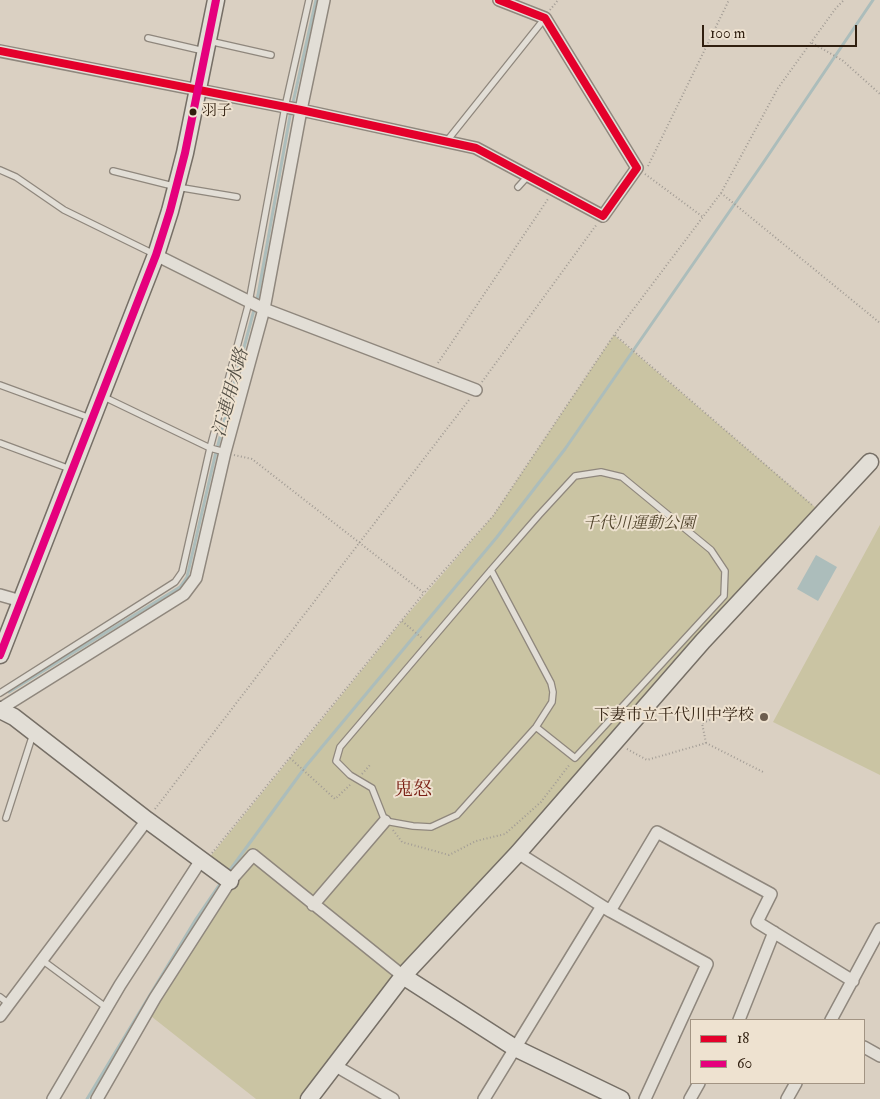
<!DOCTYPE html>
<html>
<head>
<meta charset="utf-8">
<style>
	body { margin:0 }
	#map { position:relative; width:880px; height:1099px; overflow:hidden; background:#dad0c2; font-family:"IM FELL Double Pica",serif }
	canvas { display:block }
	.legend { position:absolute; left:690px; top:1019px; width:175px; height:65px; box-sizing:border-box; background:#eee2d0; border:1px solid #a29483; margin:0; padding:6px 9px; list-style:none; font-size:15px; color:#301f0f }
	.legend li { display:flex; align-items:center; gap:10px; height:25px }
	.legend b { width:25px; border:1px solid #a29483 }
	.scale { position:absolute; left:702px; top:25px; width:155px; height:22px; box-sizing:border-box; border:2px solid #301f0f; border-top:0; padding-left:6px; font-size:15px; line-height:18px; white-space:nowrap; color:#301f0f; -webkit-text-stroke:4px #eee2d0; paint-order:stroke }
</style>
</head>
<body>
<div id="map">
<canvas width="880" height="1099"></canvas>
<ul class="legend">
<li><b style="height:6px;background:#e4002b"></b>18</li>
<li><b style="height:6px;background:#e5007d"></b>60</li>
</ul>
<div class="scale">100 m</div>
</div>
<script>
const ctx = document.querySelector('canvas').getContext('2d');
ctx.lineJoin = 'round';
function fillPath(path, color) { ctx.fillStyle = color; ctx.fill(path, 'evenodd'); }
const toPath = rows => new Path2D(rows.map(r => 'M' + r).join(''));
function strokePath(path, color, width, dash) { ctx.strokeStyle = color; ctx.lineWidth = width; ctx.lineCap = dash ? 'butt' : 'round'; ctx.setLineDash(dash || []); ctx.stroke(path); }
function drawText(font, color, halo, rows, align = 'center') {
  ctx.font = font + ' "IM FELL Double Pica","Noto Serif JP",serif'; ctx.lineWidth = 4; ctx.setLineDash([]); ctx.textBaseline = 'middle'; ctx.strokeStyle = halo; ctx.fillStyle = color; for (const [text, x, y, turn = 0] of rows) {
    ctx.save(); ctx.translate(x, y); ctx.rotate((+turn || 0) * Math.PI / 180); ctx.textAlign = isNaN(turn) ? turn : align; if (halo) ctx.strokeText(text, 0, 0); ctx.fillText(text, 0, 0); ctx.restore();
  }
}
fillPath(toPath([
	[614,335,822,513,518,853,309,1099,256,1099,147,1013,230,882,205,863,402,621,493,516],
	[880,525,880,775,773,722]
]), '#cac4a3');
fillPath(toPath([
	[816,555,837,567,818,601,797,589]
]), '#acbdbb');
strokePath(toPath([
	[9,692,180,587,187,577,215,456,258,295,290,116,316,0],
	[227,874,306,766,497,537,565,449,763,163,873,0],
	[87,1099,196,919,222,881]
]), '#acbdbb', 3);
const lane = toPath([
	[148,38,204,51],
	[209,41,271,55],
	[446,142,545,18],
	[0,170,16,177,64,210,154,254],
	[113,171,177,187,237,197],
	[518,187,528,176],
	[0,385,90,418],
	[102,396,210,448,225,452],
	[0,443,70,469],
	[491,570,551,683,553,692,552,702,536,727,457,815,431,827,413,826,385,821,372,788,350,775,336,761,340,747,491,570,539,515,575,476,601,472,622,477,711,550,725,571,724,596,575,758,536,727],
	[0,693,175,582,182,572,210,448,249,302,285,107,309,0],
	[6,818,33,734],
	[42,960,107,1008],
	[0,997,9,1004]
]);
const street = toPath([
	[0,51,301,110,476,148,603,216,637,168,545,18,499,0],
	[156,255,264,309,476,390],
	[0,595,21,601],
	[0,709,184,594,196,578,225,452,264,309,301,110,324,0],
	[518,853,610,911,657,832,771,894,757,922,853,981],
	[313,905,385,821],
	[610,911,707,964,645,1099],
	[0,1016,147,820],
	[739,1020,774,932],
	[831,1020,880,929],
	[864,1047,880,1056],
	[334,1065,393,1099],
	[53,1099,120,985,201,860],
	[97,1099,155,998,230,881,253,855,403,976],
	[484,1099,602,906],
	[690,1099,699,1083],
	[787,1099,796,1083]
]);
const secondary = toPath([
	[0,655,156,255,170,211,185,153,216,0],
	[0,710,14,717,147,820,230,881],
	[403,976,515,1048,621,1099],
	[309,1099,403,976,518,853,703,641,870,462]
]);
strokePath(lane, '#8f877d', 8);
strokePath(street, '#8f877d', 14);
strokePath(secondary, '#766f66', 19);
strokePath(toPath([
	[550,10,558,0],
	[812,43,842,60,880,94],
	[648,166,729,0],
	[645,174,703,217],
	[721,193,880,323],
	[615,335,812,505],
	[438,363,548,199],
	[482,382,597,224],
	[234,455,252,459,424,593,493,516,614,335,721,193,778,88,836,8,844,0],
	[402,621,423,639],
	[706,743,702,723,720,716],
	[627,749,647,760,706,743,763,772],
	[290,758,335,799,351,784],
	[362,774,370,765],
	[155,809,469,400],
	[393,830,402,842,449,855,476,841,505,834,541,802,570,764],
	[212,853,424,593]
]), '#a29c95', 2, [1, 2.5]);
strokePath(lane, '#e2ded6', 5.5);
strokePath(street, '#e2ded6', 11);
strokePath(secondary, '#e2ded6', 16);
strokePath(toPath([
	[0,51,301,110,476,148,603,216,637,168,545,18,499,0]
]), '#e4002b', 8);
strokePath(toPath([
	[0,655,156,255,170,211,185,153,216,0]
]), '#e5007d', 8);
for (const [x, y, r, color] of [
	[193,112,4.5,"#301f0f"],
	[764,717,5,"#6c5d4e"]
]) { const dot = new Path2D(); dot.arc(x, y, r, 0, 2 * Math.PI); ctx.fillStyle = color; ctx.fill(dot); strokePath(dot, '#eee2d0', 2); }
drawText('15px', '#301f0f', '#eee2d0', [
	["羽子",202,112]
], 'left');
drawText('italic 16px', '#53462e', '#eee2d0', [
	["千代川運動公園",639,525]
]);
drawText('16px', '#301f0f', '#eee2d0', [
	["下妻市立千代川中学校",754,717]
], 'right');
drawText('italic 18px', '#504c42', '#eee2d0', [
	["江連用水路",232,393,-75]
]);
drawText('19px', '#7a1f14', '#eee2d0', [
	["鬼怒",413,791]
]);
</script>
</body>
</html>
